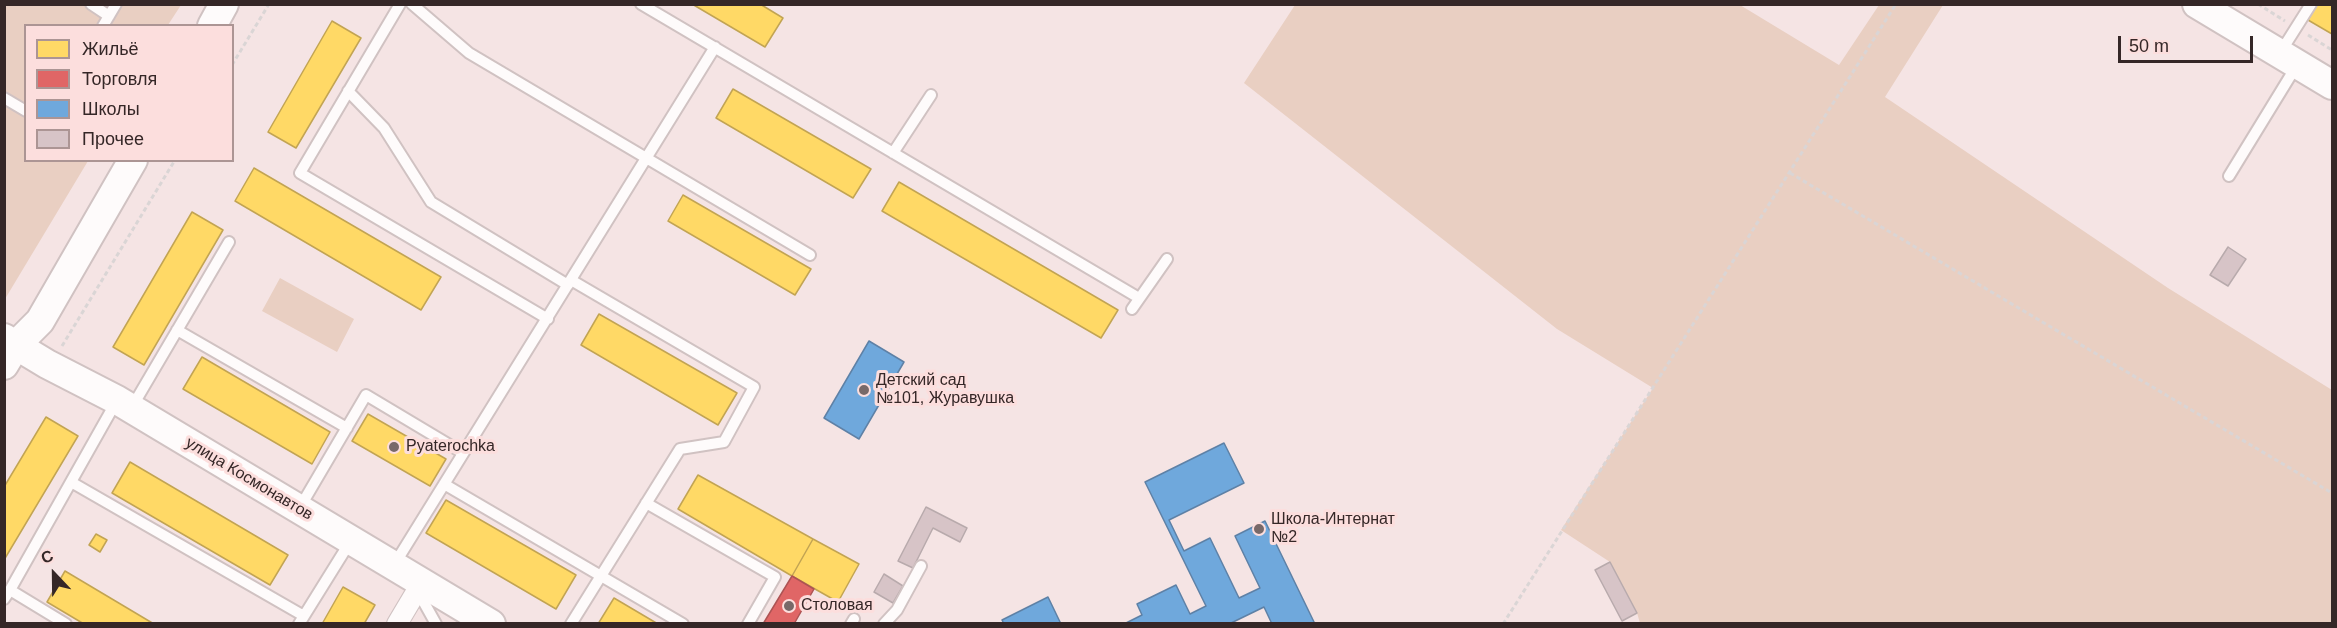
<!DOCTYPE html>
<html>
<head>
<meta charset="utf-8">
<style>
	body { margin:0 }
	#map { position:relative; width:2337px; height:628px; overflow:hidden; background:#f5e4e4; font-family:Helvetica,sans-serif }
	canvas { display:block }
	.frame { position:absolute; inset:0; border:6px solid #352727; pointer-events:none }
	.legend { position:absolute; left:24px; top:24px; width:210px; height:138px; box-sizing:border-box; background:#fcdedd; border:2px solid #ac9594; margin:0; padding:8px 10px; list-style:none; font-size:18px; color:#352727 }
	.legend li { display:flex; align-items:center; gap:12px; height:30px }
	.legend b { width:30px; border:2px solid #ac9594 }
	.north { position:absolute; left:24px; top:544px; width:60px; height:60px; -webkit-text-stroke:4px #fcdedd; paint-order:stroke; rotate:338deg; font-size:16px; font-weight:700; line-height:24px; text-align:center; color:#352727 }
	.north::after { content:''; display:block; margin:auto; width:21px; height:27px; background:#352727; clip-path:polygon(50% 0,100% 100%,50% 72%,0 100%) }
	.scale { position:absolute; left:2118px; top:36px; width:135px; height:27px; box-sizing:border-box; border:3px solid #352727; border-top:0; padding-left:8px; font-size:18px; line-height:21px; white-space:nowrap; color:#352727; -webkit-text-stroke:4px #fcdedd; paint-order:stroke }
</style>
</head>
<body>
<div id="map">
<canvas width="2337" height="628"></canvas>
<div class="frame"></div>
<ul class="legend">
<li><b style="height:16px;background:#ffd966"></b>Жильё</li>
<li><b style="height:16px;background:#e06666"></b>Торговля</li>
<li><b style="height:16px;background:#6fa8dc"></b>Школы</li>
<li><b style="height:16px;background:#d7c4c7"></b>Прочее</li>
</ul>
<div class="north">С</div>
<div class="scale">50 m</div>
</div>
<script>
const ctx = document.querySelector('canvas').getContext('2d');
ctx.lineJoin = 'round';
function fillPath(path, color) { ctx.fillStyle = color; ctx.fill(path, 'evenodd'); }
const toPath = rows => new Path2D(rows.map(r => 'M' + r).join(''));
function strokePath(path, color, width, dash) { ctx.strokeStyle = color; ctx.lineWidth = width; ctx.lineCap = dash ? 'butt' : 'round'; ctx.setLineDash(dash || []); ctx.stroke(path); }
function drawText(font, color, halo, rows, align = 'center') {
  ctx.font = font + ' Helvetica,sans-serif'; ctx.lineWidth = 6; ctx.setLineDash([]); ctx.textBaseline = 'middle'; ctx.strokeStyle = halo; ctx.fillStyle = color; for (const [text, x, y, turn = 0] of rows) {
    ctx.save(); ctx.translate(x, y); ctx.rotate((+turn || 0) * Math.PI / 180); ctx.textAlign = isNaN(turn) ? turn : align; if (halo) ctx.strokeText(text, 0, 0); ctx.fillText(text, 0, 0); ctx.restore();
  }
}
fillPath(toPath([
	[4,5,181,5,168,25,26,26,26,160,88,161,5,299],
	[1295,5,1740,5,1839,65,1879,5,1943,5,1885,97,2168,288,2332,390,2332,623,1640,623,1637,613,1610,562,1561,530,1653,388,1557,329,1244,83],
	[280,278,354,319,337,352,262,311]
]), '#e9cfc2');
const homes = toPath([
	[692,4,760,4,783,18,765,47,692,4],
	[2317,4,2332,4,2332,34,2308,20,2317,4],
	[332,21,361,38,296,148,268,132,332,21],
	[733,89,871,169,853,198,716,118,733,89],
	[254,168,441,277,421,310,235,201,254,168],
	[899,182,1118,310,1101,338,882,211,899,182],
	[683,195,811,269,795,295,668,221,683,195],
	[192,212,223,230,144,365,113,347,192,212],
	[599,314,737,393,718,425,581,345,599,314],
	[202,357,330,432,312,464,183,389,202,357],
	[368,414,446,459,430,486,352,441,368,414],
	[46,417,78,436,4,560,4,487,46,417],
	[130,462,288,555,270,585,112,493,130,462],
	[698,475,813,539,792,576,678,509,698,475],
	[446,500,576,575,556,609,426,533,446,500],
	[96,534,107,540,100,552,89,545,96,534],
	[813,539,859,564,838,602,792,576,813,539],
	[65,571,154,624,84,624,47,602,65,571],
	[343,587,375,605,364,624,322,624,343,587],
	[614,598,658,624,598,624,614,598]
]);
fillPath(homes, '#ffd966');
strokePath(homes, '#c2a453', 1.5);
const shops = toPath([
	[792,576,814,589,794,624,763,624,792,576]
]);
fillPath(shops, '#e06666');
strokePath(shops, '#ad5353', 1.5);
const schools = toPath([
	[869,341,904,362,859,439,824,418,869,341],
	[1224,443,1244,483,1169,520,1184,551,1210,538,1239,598,1260,588,1235,536,1265,521,1315,624,1272,624,1264,607,1229,624,1124,624,1142,615,1137,604,1176,585,1190,614,1206,606,1145,482,1224,443],
	[1048,597,1061,624,1004,624,1002,620,1048,597]
]);
fillPath(schools, '#6fa8dc');
strokePath(schools, '#5e81a6', 1.5);
const building = toPath([
	[2228,247,2246,259,2228,286,2210,275,2228,247],
	[926,507,967,528,960,542,933,528,913,568,898,561,926,507],
	[1610,562,1637,613,1622,621,1595,570,1610,562],
	[884,574,903,586,893,603,874,592,884,574]
]);
fillPath(building, '#d7c4c7');
strokePath(building, '#b8aaac', 1.5);
const lane = toPath([
	[91,4,109,16],
	[400,4,300,173,548,319],
	[412,4,469,53,810,255],
	[641,4,1139,298],
	[103,26,116,4],
	[2280,53,2311,4],
	[348,91,384,128,431,202,568,285],
	[4,98,26,111],
	[893,153,931,95],
	[2229,176,2297,65],
	[1132,309,1167,259],
	[177,330,347,428],
	[132,407,229,242],
	[71,482,304,616],
	[444,484,683,624],
	[646,503,775,577,748,624],
	[299,509,366,395,463,453],
	[394,565,715,47],
	[10,590,116,402],
	[417,590,436,624],
	[4,599,10,590,66,624],
	[299,624,350,542],
	[571,624,680,449,724,442,754,387,571,280],
	[851,624,854,619],
	[884,624,897,610,921,566]
]);
const street = toPath([
	[397,624,422,582]
]);
const secondary = toPath([
	[2197,4,2332,85],
	[212,26,224,4],
	[4,338,47,364,117,400,491,624],
	[4,365,16,345,40,321,133,160]
]);
strokePath(lane, '#d0c2c2', 14);
strokePath(street, '#d0c2c2', 22);
strokePath(secondary, '#d0c2c2', 32);
strokePath(toPath([
	[2258,4,2285,21],
	[2308,35,2332,50],
	[232,65,269,4],
	[1790,173,2332,493],
	[62,346,175,160],
	[1503,624,1896,4]
]), '#dad5d5', 3, [4.5, 3]);
strokePath(lane, '#fefbfb', 10);
strokePath(street, '#fefbfb', 20);
strokePath(secondary, '#fefbfb', 28);
for (const [x, y, r, color] of [
	[864,390,6,"#786969"],
	[394,447,6,"#786969"],
	[1259,529,6,"#786969"],
	[789,606,6,"#786969"]
]) { const dot = new Path2D(); dot.arc(x, y, r, 0, 2 * Math.PI); ctx.fillStyle = color; ctx.fill(dot); strokePath(dot, '#fcdedd', 2); }
drawText('16px', '#352727', '#fcdedd', [
	["Детский сад",876,381],
	["№101, Журавушка",876,399],
	["Pyaterochka",406,447],
	["Школа-Интернат",1271,520],
	["№2",1271,538],
	["Столовая",801,606]
], 'left');
drawText('16px', '#352727', '#fcdedd', [
	["улица Космонавтов",249,479,31]
]);
</script>
</body>
</html>
